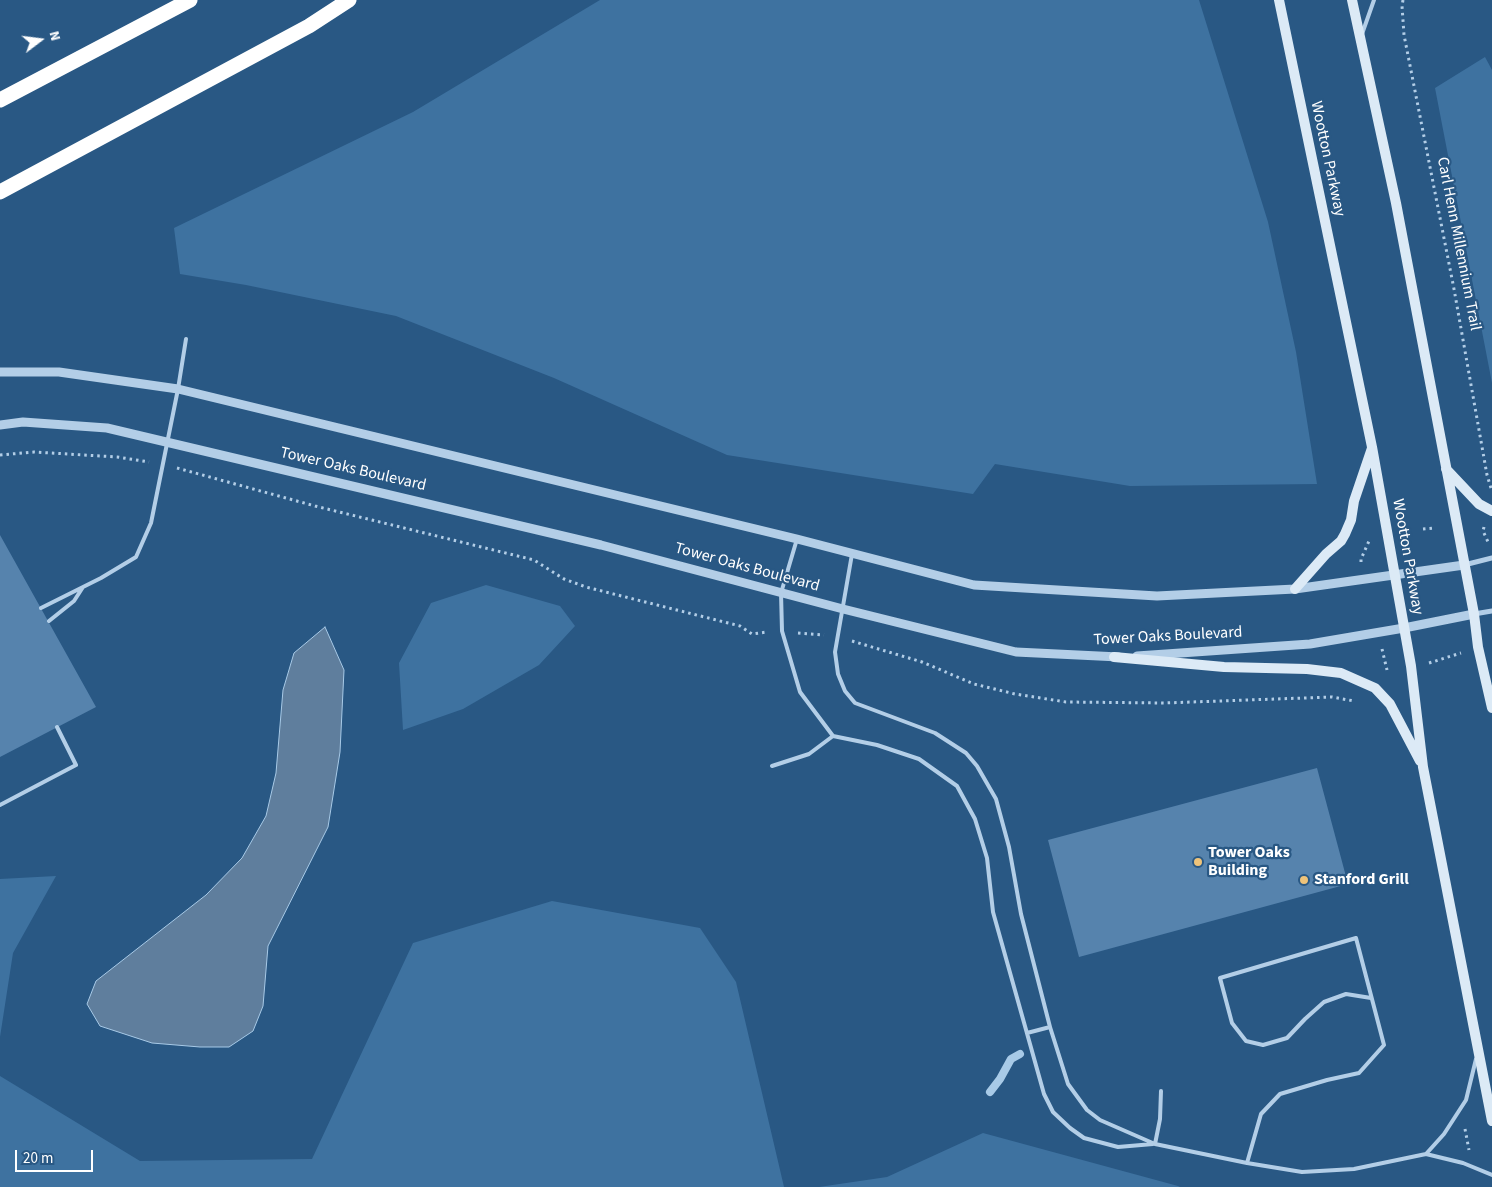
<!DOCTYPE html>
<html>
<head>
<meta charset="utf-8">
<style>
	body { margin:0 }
	#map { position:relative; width:1492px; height:1187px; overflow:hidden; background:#295884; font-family:"Source Sans 3",sans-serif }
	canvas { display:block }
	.north { position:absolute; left:15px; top:15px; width:50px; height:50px; -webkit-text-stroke:4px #295884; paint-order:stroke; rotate:75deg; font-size:14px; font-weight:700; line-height:20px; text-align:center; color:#fff }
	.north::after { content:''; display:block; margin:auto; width:18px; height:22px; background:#fff; clip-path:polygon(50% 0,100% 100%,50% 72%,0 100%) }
	.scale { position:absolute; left:15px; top:1150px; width:78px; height:22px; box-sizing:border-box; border:2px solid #fff; border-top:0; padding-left:6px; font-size:15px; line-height:18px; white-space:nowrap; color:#fff; -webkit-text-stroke:4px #295884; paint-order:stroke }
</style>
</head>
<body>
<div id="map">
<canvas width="1492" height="1187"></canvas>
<div class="north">N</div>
<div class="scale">20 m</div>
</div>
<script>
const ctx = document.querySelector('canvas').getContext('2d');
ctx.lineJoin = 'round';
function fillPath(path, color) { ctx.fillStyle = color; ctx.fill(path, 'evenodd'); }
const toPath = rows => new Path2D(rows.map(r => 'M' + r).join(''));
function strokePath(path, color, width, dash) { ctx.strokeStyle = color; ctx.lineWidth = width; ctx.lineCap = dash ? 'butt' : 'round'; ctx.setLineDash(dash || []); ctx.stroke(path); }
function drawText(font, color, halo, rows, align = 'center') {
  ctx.font = font + ' "Source Sans 3",sans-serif'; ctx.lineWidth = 4.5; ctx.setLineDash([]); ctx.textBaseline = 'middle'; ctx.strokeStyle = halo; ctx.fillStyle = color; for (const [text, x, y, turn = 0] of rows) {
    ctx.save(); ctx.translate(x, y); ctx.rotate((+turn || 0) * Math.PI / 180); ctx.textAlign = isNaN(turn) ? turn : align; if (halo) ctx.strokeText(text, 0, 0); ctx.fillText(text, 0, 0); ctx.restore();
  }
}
fillPath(toPath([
	[600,0,1199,0,1268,222,1296,352,1317,484,1130,486,995,464,973,494,727,455,554,378,396,316,246,285,180,274,174,228,413,112],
	[1485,57,1492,70,1492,383,1435,88],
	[486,585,560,606,575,626,539,665,463,709,403,730,399,663,431,603],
	[56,876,13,953,0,1037,0,879],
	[552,901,700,928,736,982,784,1187,0,1187,0,1076,140,1161,312,1159,413,943],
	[983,1133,1178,1186,1180,1187,819,1187,887,1177]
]), '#3e72a0');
const water = toPath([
	[325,627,344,670,340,752,328,827,268,946,263,1006,253,1031,229,1047,200,1047,152,1043,100,1026,87,1004,96,981,206,895,242,858,266,816,276,773,283,690,294,653,325,627]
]);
fillPath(water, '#5f7e9d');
strokePath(water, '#a8cae7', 1);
strokePath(toPath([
	[990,1092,1000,1079,1011,1059,1020,1054]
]), '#a8cae7', 8);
fillPath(toPath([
	[0,535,96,707,0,757],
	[1317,768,1348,884,1079,957,1048,840]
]), '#5683ad');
strokePath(toPath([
	[1403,0,1402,6,1404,35,1454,289,1487,475,1491,488],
	[0,455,34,452,84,455,117,457,149,462],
	[177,468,315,506,534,560,564,579,586,587,740,626,752,634,767,632],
	[1484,527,1483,531,1489,544],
	[1423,529,1434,528],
	[1361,562,1361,559,1369,541],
	[798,633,824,635],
	[852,641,922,662,974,684,1015,694,1066,702,1164,703,1332,697,1354,701],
	[1382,649,1387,670],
	[1429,663,1461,653],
	[1465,1129,1469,1150]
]), '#b3cee7', 3, [2.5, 4]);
strokePath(toPath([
	[1362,34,1374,0],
	[797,539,781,593,782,631,800,692,833,736,877,745,919,759,957,786,975,819,987,858,993,912,1044,1094,1053,1112,1070,1128,1084,1138,1118,1147,1153,1144],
	[852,554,835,652,838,674,845,691,855,703,935,733,966,753,977,766,996,799,1009,847,1021,914,1050,1027,1068,1084,1087,1110,1100,1120,1155,1144,1247,1163],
	[41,608,101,578,136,557,151,523,178,389,186,339],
	[49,621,74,601,83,587],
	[772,766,809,754,833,736],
	[0,805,76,765,57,727],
	[1371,998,1346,994,1324,1002,1305,1019,1287,1038,1263,1045,1246,1041,1232,1023,1220,978,1356,938,1384,1045,1359,1073,1327,1080,1280,1094,1261,1114,1247,1163,1302,1172,1354,1169,1426,1154,1463,1163,1492,1175],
	[1027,1033,1050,1027],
	[1155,1144,1160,1119,1161,1091],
	[1426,1154,1444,1134,1466,1100,1476,1059]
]), '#b3cee7', 4);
strokePath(toPath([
	[1464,565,1492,558],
	[1474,614,1492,611]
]), '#b3cee7', 5);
strokePath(toPath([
	[0,372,59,372,178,389,797,539,974,585,1157,596,1295,589,1464,565],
	[0,425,23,422,107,428,601,545,843,609,1016,652,1119,657],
	[1137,656,1310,644,1404,628,1474,614]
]), '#b3cee7', 9);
strokePath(toPath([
	[1279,0,1372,447,1411,666,1423,767,1492,1121],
	[1352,0,1396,203,1474,614,1478,647,1492,708],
	[1446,469,1479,504,1492,511],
	[1295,589,1326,554,1341,541,1345,534,1351,520,1354,501,1372,448],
	[1114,657,1224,667,1307,669,1341,673,1375,688,1390,704,1420,761]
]), '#dceaf6', 10);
strokePath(toPath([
	[0,100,190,0],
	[0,192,309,26,349,0]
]), '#fff', 15);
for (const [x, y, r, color] of [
	[1198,862,5,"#eec37a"],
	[1304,880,5,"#eec37a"]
]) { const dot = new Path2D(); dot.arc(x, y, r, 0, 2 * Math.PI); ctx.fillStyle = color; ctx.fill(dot); strokePath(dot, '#295884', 2); }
drawText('16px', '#fff', '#295884', [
	["Wootton Parkway",1327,159,78],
	["Carl Henn Millennium Trail",1458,244,79],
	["Tower Oaks Boulevard",353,470,13],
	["Wootton Parkway",1407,557,80],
	["Tower Oaks Boulevard",747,568,15],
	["Tower Oaks Boulevard",1168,637,-3]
]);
drawText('bold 16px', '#fff', '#295884', [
	["Tower Oaks",1208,853],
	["Building",1208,871],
	["Stanford Grill",1314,880]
], 'left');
</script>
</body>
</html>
